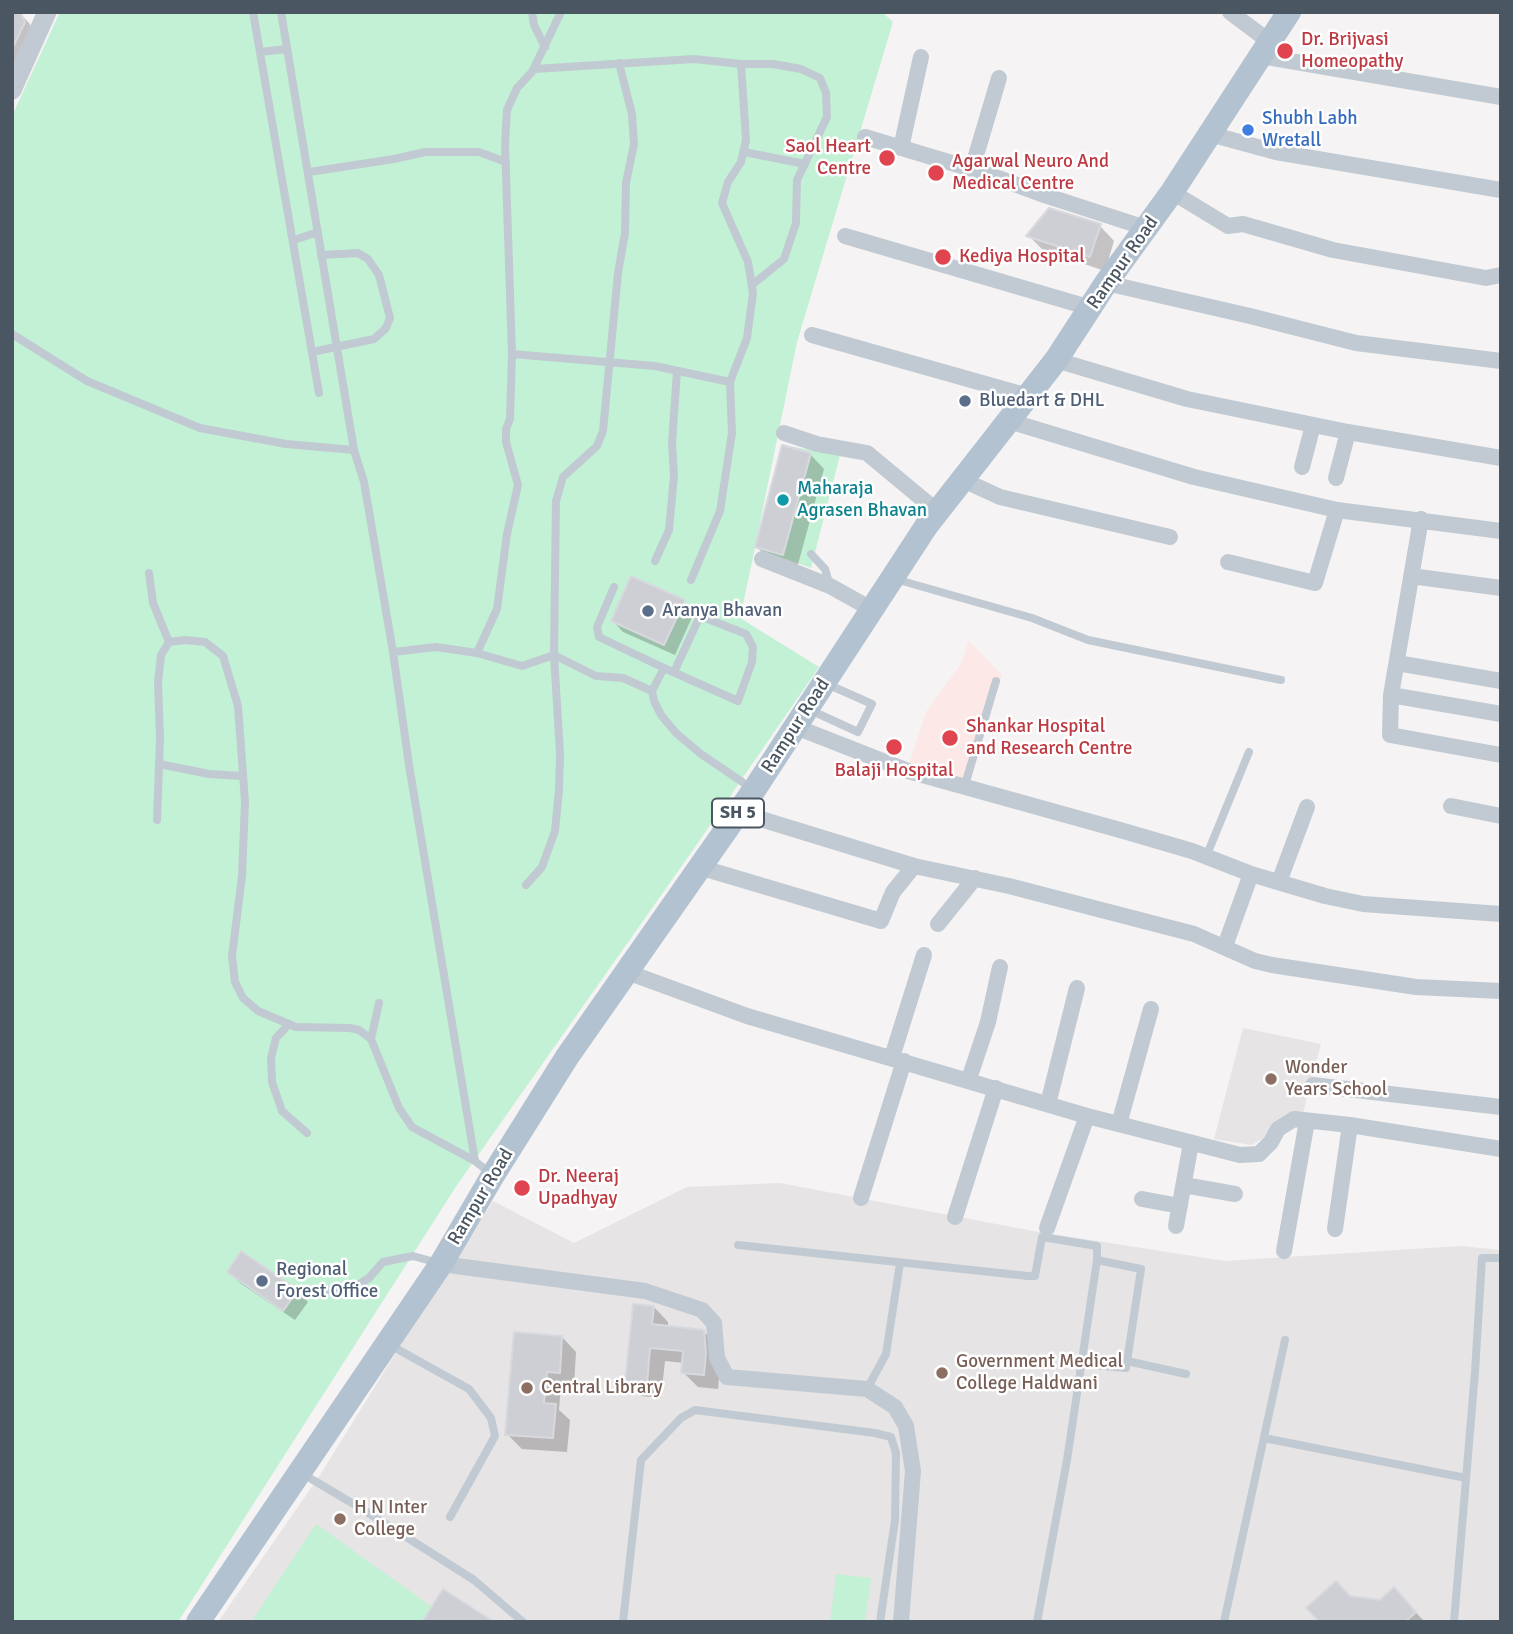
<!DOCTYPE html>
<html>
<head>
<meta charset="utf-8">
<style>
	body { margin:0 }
	#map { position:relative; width:1513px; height:1634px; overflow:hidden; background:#f5f3f3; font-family:Signika,sans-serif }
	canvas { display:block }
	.frame { position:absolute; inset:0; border:14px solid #4a5661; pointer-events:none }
</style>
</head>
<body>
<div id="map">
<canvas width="1513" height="1634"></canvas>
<div class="frame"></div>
</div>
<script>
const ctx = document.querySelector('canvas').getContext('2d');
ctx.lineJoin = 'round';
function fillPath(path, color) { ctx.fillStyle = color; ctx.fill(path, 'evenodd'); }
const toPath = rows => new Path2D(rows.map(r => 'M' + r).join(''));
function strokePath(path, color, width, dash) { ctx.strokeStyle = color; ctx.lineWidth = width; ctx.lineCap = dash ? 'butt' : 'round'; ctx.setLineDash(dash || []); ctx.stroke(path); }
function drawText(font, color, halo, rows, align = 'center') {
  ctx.font = font + ' Signika,sans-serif'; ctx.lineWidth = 5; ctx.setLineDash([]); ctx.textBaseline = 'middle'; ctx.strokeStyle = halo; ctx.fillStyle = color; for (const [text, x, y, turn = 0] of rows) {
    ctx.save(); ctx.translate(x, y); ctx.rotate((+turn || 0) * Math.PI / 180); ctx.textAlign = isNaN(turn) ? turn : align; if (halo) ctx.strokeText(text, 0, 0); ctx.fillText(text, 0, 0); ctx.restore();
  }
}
fillPath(toPath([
	[1243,1028,1321,1044,1303,1113,1252,1145,1214,1139],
	[780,1183,1033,1231,1225,1261,1460,1246,1501,1250,1501,1622,218,1622,320,1475,446,1272,493,1201,574,1243,687,1187]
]), '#e6e4e5');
fillPath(toPath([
	[969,641,1002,675,969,785,909,765,926,712,961,664]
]), '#fce8e6');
fillPath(toPath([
	[60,12,882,12,893,22,797,342,755,547,783,554,811,453,782,445,840,455,811,568,755,548,740,618,819,667,693,850,457,1185,178,1622,12,1622,12,116],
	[316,1524,432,1607,422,1622,251,1622],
	[836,1574,871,1578,865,1622,830,1622]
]), '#c3f1d5');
fillPath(toPath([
	[12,12,19,12,29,23,35,34,12,76],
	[1100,226,1114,241,1105,271,1043,250,1028,235],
	[810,454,824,469,797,568,771,561,757,547],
	[684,602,694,613,675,655,623,632,613,621],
	[229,1272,297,1291,308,1302,295,1320,240,1283],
	[654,1307,668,1322,668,1328,703,1331,718,1346,720,1369,718,1389,698,1387,683,1372,684,1363,665,1361,661,1398,641,1396,627,1381],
	[562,1337,576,1352,574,1386,561,1385,559,1410,570,1420,567,1452,522,1449,507,1434],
	[1394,1590,1425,1622,1322,1622,1350,1598,1381,1602]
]), '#0003');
const building = toPath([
	[12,12,20,12,25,22,12,49,12,12],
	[1049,208,1101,224,1090,257,1026,236,1049,208],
	[782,445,811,453,783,555,755,547,782,445],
	[631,576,685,600,664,645,611,621,631,576],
	[241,1251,298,1290,283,1311,227,1272,241,1251],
	[633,1304,654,1306,652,1324,704,1330,706,1353,704,1375,681,1373,683,1351,650,1348,647,1384,625,1382,633,1304],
	[514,1332,562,1336,560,1373,547,1372,544,1403,556,1404,553,1438,505,1435,514,1332],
	[1336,1581,1350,1596,1380,1600,1394,1587,1416,1612,1405,1622,1320,1622,1306,1608,1336,1581],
	[443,1589,494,1622,422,1622,443,1589]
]);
fillPath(building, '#cdcfd5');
strokePath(building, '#d7d9de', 2);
strokePath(toPath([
	[253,12,319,393],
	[281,12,354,450,364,482,393,652,409,765,475,1161,490,1173],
	[532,12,534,25,545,47],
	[260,52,287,49],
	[741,64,773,64,801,69,820,78,826,93,827,117,797,180,796,223,784,259,752,285],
	[534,69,694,59,741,64,746,140,741,162,728,182,722,203,748,262,753,293,747,338,730,382,732,433,720,511,691,580],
	[744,152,805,164],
	[309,172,394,159,425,152,479,152,506,162],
	[294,240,318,232],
	[12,334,87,381,200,428,286,444,354,450],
	[312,352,374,339,386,328,390,318,379,275,368,259,358,253,321,255],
	[512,354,655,366,730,382],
	[811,554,825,569,830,586],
	[655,561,669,530,674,475,672,443,677,371],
	[149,573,153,603,169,642],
	[895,579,1032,618,1088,640,1281,680],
	[614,587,597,627,599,637,664,668,738,701,752,662,753,647,746,634,700,616,674,672],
	[393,652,436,647,477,653,522,666,554,655,596,676,623,678,652,691,654,701,661,715,676,733,701,754,751,788],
	[477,653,497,609,507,534,518,485,506,442,506,429,510,419,512,354,505,144,507,110,517,88,532,72,561,12],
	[652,691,664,668],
	[810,710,858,732,872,704,827,684],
	[159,764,209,774,243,776],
	[964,788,996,681],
	[157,820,160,739,158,683,161,655,169,642,185,640,205,642,223,656,238,706,245,802,242,876,232,956,235,982,243,998,258,1011,296,1027,350,1028,359,1030,371,1039,399,1108,412,1127,475,1161],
	[1206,857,1249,752],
	[526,885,542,867,555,831,559,790,560,754,554,655,556,501,563,477,597,446,603,431,618,273,625,233,626,183,634,144,632,114,619,63],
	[289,1024,276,1038,271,1058,272,1082,282,1111,307,1133],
	[371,1039,379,1003],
	[738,1245,1028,1276,1035,1276,1042,1237,1097,1246,1097,1260,1067,1460,1037,1622],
	[322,1290,350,1290,369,1278,383,1262,413,1256,438,1263],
	[390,1345,469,1389,491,1418,495,1436,450,1517],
	[1127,1361,1186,1374],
	[1082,1364,1126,1368,1141,1269,1097,1260],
	[867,1389,886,1354,900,1263],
	[1264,1438,1466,1478],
	[303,1474,362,1509,474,1580,523,1622],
	[623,1622,641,1460,681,1418,695,1410,875,1433,891,1437,896,1453,895,1520,880,1622],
	[1224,1622,1285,1340],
	[1454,1622,1475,1372,1482,1258,1501,1258]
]), '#c1cad2', 8);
strokePath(toPath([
	[1230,12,1270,42],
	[1261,56,1501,97],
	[1210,134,1276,152,1501,190],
	[865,137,982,172,1044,195,1146,228],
	[901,148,921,57],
	[972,169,999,78],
	[1172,192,1228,226,1243,224,1333,250,1486,278,1501,275],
	[845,236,1091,308],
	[1106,283,1250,316,1356,343,1501,361],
	[812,335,1028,396],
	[1056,360,1187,399,1348,432,1501,458],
	[1009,421,1194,477,1337,510,1501,531],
	[784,433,817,444,867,453,938,512],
	[1302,467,1313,425],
	[1336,478,1348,432],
	[963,480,1000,497,1170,537],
	[1421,519,1391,695,1501,714],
	[762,559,830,586,873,610],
	[1228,562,1315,583,1337,510],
	[1411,576,1501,588],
	[1397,663,1501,681],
	[1391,695,1390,735,1501,755],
	[796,727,908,771,1120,830,1192,851,1251,874,1325,896,1363,904,1501,914],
	[1451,806,1501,816],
	[738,812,914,866,1009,886,1194,934,1255,961,1272,965,1416,987,1501,991],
	[699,867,881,921,893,892,914,866],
	[1279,882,1307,807],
	[938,924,975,878],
	[1225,946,1251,874],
	[627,972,747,1016,1087,1116,1240,1155,1259,1154,1271,1142,1278,1129,1294,1119,1350,1125,1501,1149],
	[892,1057,924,955],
	[969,1079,988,1022,1000,967],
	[1313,1085,1501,1107],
	[1048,1104,1077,988],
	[1119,1124,1151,1009],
	[1184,1185,1235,1194],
	[861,1198,904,1061],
	[1142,1199,1180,1206],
	[955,1217,996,1088],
	[1176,1226,1191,1143],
	[1047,1228,1087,1116],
	[1335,1229,1350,1125],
	[1284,1251,1307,1121],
	[441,1264,645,1291,702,1310,714,1323,717,1358,727,1377,867,1389,895,1407,906,1426,913,1471,901,1622]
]), '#c1cad2', 16);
strokePath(toPath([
	[12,90,47,12]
]), '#c1cad2', 19);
strokePath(toPath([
	[198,1622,441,1264,493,1175,567,1057,754,790,927,525,1056,360,1106,283,1172,192,1289,12]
]), '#b3c2d1', 24);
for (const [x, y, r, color] of [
	[1285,51,9,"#e0444e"],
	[1248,130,7,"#3f7fe0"],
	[887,158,9,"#e0444e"],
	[936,173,9,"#e0444e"],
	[943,257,9,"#e0444e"],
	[965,401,7,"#5c6f8a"],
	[783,500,7,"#0f9aa8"],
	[648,611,7,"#5c6f8a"],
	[950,738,9,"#e0444e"],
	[894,747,9,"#e0444e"],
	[1271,1079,7,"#8d6e63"],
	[522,1188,9,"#e0444e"],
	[262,1281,7,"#5c6f8a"],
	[942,1373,7,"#8d6e63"],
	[527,1388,7,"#8d6e63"],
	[340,1519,7,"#8d6e63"]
]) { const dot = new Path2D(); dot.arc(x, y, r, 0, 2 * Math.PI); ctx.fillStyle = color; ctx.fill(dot); strokePath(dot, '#fff', 2.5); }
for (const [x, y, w] of [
	[738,813,52]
]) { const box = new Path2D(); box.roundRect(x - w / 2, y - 14.5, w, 29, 5); ctx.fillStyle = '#fff'; ctx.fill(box); strokePath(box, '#4a5661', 2); }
drawText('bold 18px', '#4a5661', null, [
	["SH 5",738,813]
]);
drawText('19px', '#be3a42', '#fff', [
	["Dr. Brijvasi",1301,40],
	["Homeopathy",1301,62],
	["Saol Heart",871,147,"right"],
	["Centre",871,169,"right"],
	["Agarwal Neuro And",952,162],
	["Medical Centre",952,184],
	["Kediya Hospital",959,257],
	["Shankar Hospital",966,727],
	["and Research Centre",966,749],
	["Balaji Hospital",894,771,"center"],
	["Dr. Neeraj",538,1177],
	["Upadhyay",538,1199]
], 'left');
drawText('19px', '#366cbe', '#fff', [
	["Shubh Labh",1262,119],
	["Wretall",1262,141]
], 'left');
drawText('19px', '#4a5661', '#fff', [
	["Rampur Road",1123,263,-55],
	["Rampur Road",796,726,-57],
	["Rampur Road",481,1197,-59]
]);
drawText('19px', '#4e5e75', '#fff', [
	["Bluedart & DHL",979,401],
	["Aranya Bhavan",662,611],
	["Regional",276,1270],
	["Forest Office",276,1292]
], 'left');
drawText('19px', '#0d838f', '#fff', [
	["Maharaja",797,489],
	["Agrasen Bhavan",797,511]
], 'left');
drawText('19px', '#785e54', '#fff', [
	["Wonder",1285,1068],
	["Years School",1285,1090],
	["Government Medical",956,1362],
	["College Haldwani",956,1384],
	["Central Library",541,1388],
	["H N Inter",354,1508],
	["College",354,1530]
], 'left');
</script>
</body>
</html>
